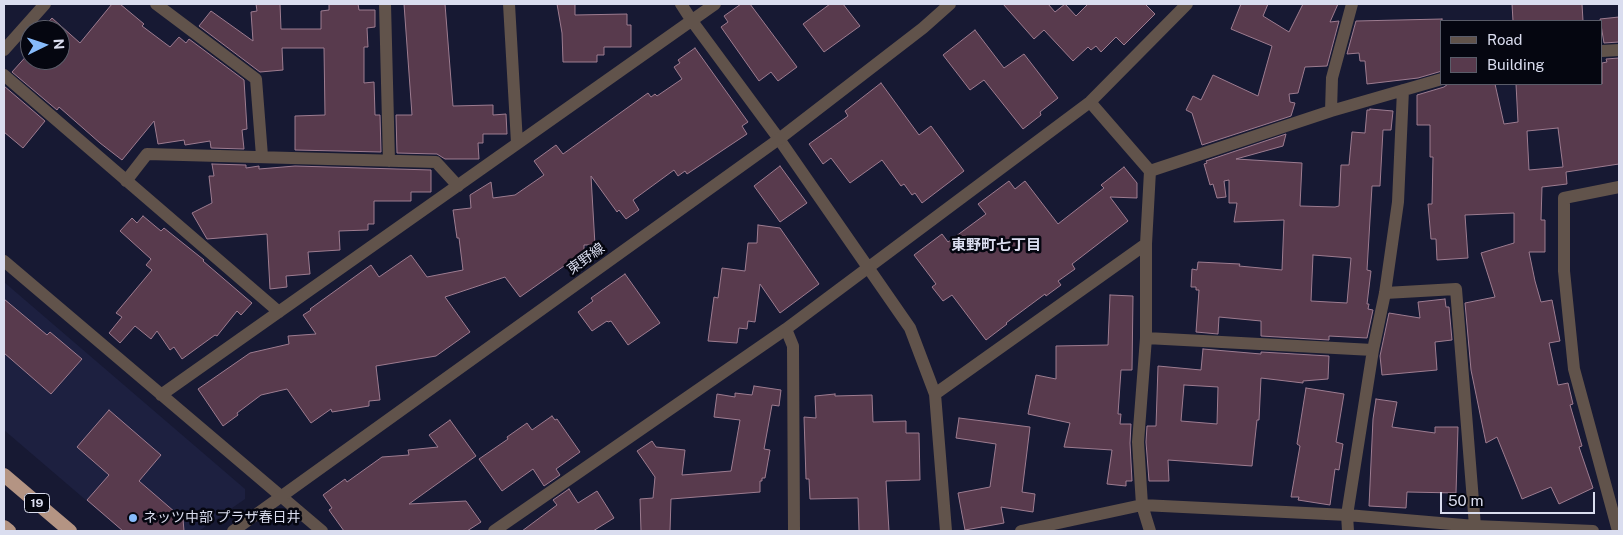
<!DOCTYPE html>
<html>
<head>
<meta charset="utf-8">
<style>
	body { margin:0 }
	#map { position:relative; width:1623px; height:535px; overflow:hidden; background:#171933; font-family:"Public Sans",sans-serif }
	canvas { display:block }
	.frame { position:absolute; inset:0; border:5px solid #daddef; pointer-events:none }
	.legend { position:absolute; left:1440px; top:20px; width:162px; height:65px; box-sizing:border-box; background:#050610; border:1px solid #5a5c69; margin:0; padding:6px 9px; list-style:none; font-size:15px; color:#daddef }
	.legend li { display:flex; align-items:center; gap:10px; height:25px }
	.legend b { width:25px; border:1px solid #5a5c69 }
	.north { position:absolute; left:20px; top:20px; width:50px; height:50px; box-sizing:border-box; background:#050610; border:1px solid #5a5c69; border-radius:50%; rotate:86deg; font-size:14px; font-weight:700; line-height:20px; text-align:center; color:#daddef }
	.north::after { content:''; display:block; margin:auto; width:18px; height:22px; background:#87bbfb; clip-path:polygon(50% 0,100% 100%,50% 72%,0 100%) }
	.scale { position:absolute; left:1440px; top:492px; width:155px; height:22px; box-sizing:border-box; border:2px solid #daddef; border-top:0; padding-left:6px; font-size:15px; line-height:18px; white-space:nowrap; color:#daddef; -webkit-text-stroke:4px #050610; paint-order:stroke }
</style>
</head>
<body>
<div id="map">
<canvas width="1623" height="535"></canvas>
<div class="frame"></div>
<ul class="legend">
<li><b style="height:6px;background:#61534b"></b>Road</li>
<li><b style="height:14px;background:#583a4d"></b>Building</li>
</ul>
<div class="north">N</div>
<div class="scale">50 m</div>
</div>
<script>
const ctx = document.querySelector('canvas').getContext('2d');
ctx.lineJoin = 'round';
function fillPath(path, color) { ctx.fillStyle = color; ctx.fill(path, 'evenodd'); }
const toPath = rows => new Path2D(rows.map(r => 'M' + r).join(''));
function strokePath(path, color, width, dash) { ctx.strokeStyle = color; ctx.lineWidth = width; ctx.lineCap = dash ? 'butt' : 'round'; ctx.setLineDash(dash || []); ctx.stroke(path); }
function drawText(font, color, halo, rows, align = 'center') {
  ctx.font = font + ' "Public Sans","Noto Sans JP",sans-serif'; ctx.lineWidth = 5; ctx.setLineDash([]); ctx.textBaseline = 'middle'; ctx.strokeStyle = halo; ctx.fillStyle = color; for (const [text, x, y, turn = 0] of rows) {
    ctx.save(); ctx.translate(x, y); ctx.rotate((+turn || 0) * Math.PI / 180); ctx.textAlign = isNaN(turn) ? turn : align; if (halo) ctx.strokeText(text, 0, 0); ctx.fillText(text, 0, 0); ctx.restore();
  }
}
fillPath(toPath([
	[4,282,245,489,245,499,199,531,122,531,4,430]
]), '#1d2040');
const building = toPath([
	[112,4,120,4,144,24,142,26,170,47,179,37,186,43,189,39,244,80,247,129,242,130,244,149,211,148,210,141,185,145,184,140,158,144,154,121,122,160,100,143,59,107,57,110,12,72,30,52,30,60,60,60,60,30,41,30,52,18,80,43,112,4],
	[256,4,280,4,281,29,321,29,321,11,329,10,329,4,358,4,359,10,375,10,375,27,367,28,368,47,364,47,364,83,374,82,375,115,380,115,381,152,295,150,295,116,325,115,324,48,282,48,283,70,260,72,199,26,211,11,253,41,251,12,257,11,256,4],
	[404,4,445,4,453,106,493,105,493,115,506,114,507,134,483,134,483,143,478,143,479,159,445,159,437,154,397,153,396,115,412,115,404,4],
	[557,4,575,4,575,15,627,14,627,25,631,25,631,47,604,47,604,55,597,55,597,62,563,62,562,33,557,4],
	[741,4,750,4,797,67,778,81,771,72,759,81,721,27,728,22,724,16,741,4],
	[830,4,843,4,860,26,824,52,803,24,830,4],
	[1003,4,1048,4,1055,12,1065,4,1076,16,1088,4,1145,4,1155,14,1124,45,1116,37,1101,52,1096,46,1091,50,1088,47,1073,61,1044,30,1034,39,1003,4],
	[1241,4,1268,4,1263,16,1289,32,1303,4,1338,4,1330,22,1339,21,1327,66,1305,67,1298,93,1289,94,1290,102,1295,103,1291,116,1202,145,1192,113,1186,110,1193,96,1201,100,1213,75,1258,96,1272,46,1231,29,1241,4],
	[1512,4,1582,4,1583,21,1513,21,1512,4],
	[1619,17,1619,42,1604,43,1600,19,1619,17],
	[1442,19,1442,71,1418,78,1367,84,1365,61,1360,61,1359,53,1347,54,1356,21,1442,19],
	[975,30,1004,68,1024,54,1058,98,1040,112,1041,115,1023,129,984,80,970,90,943,55,975,30],
	[695,48,748,122,742,126,747,134,687,174,685,171,678,176,674,170,633,200,639,210,626,219,619,210,617,212,591,176,595,245,584,245,584,252,520,297,505,277,445,297,470,332,436,356,376,366,380,400,369,401,369,406,332,412,331,409,311,423,287,389,261,395,237,413,238,415,223,426,198,389,250,353,289,344,288,336,316,334,303,315,311,310,310,309,371,265,379,277,411,255,427,277,463,270,459,238,457,238,453,210,471,208,470,195,491,182,493,198,515,195,544,175,534,161,556,145,563,154,648,93,651,97,655,94,657,96,682,79,674,67,680,63,678,60,695,48],
	[1619,58,1619,164,1566,172,1567,184,1542,187,1541,220,1545,220,1545,252,1529,252,1535,281,1541,302,1552,300,1560,341,1549,343,1558,385,1568,383,1573,404,1570,405,1582,446,1579,447,1593,488,1559,504,1551,487,1522,499,1497,437,1486,443,1471,370,1465,303,1495,297,1481,253,1514,243,1514,213,1465,215,1468,258,1437,260,1436,239,1431,239,1428,204,1432,204,1433,157,1430,157,1430,125,1417,125,1417,95,1444,87,1448,84,1495,84,1504,124,1518,122,1516,84,1602,84,1602,63,1607,62,1606,59,1619,58],
	[1558,128,1563,167,1529,170,1527,131,1558,128],
	[881,83,919,135,931,126,964,171,922,203,915,193,912,195,904,184,901,186,882,160,850,183,831,158,823,164,809,144,848,116,845,111,881,83],
	[4,86,45,121,23,148,4,132,4,86],
	[1370,109,1393,111,1391,130,1383,130,1380,186,1372,186,1367,270,1371,271,1367,304,1369,304,1368,309,1373,310,1367,338,1329,336,1329,340,1261,336,1261,321,1219,317,1218,334,1196,332,1199,290,1196,290,1196,287,1191,287,1192,269,1197,270,1198,262,1240,264,1239,266,1282,270,1284,220,1234,222,1237,203,1229,203,1229,180,1224,181,1226,197,1217,198,1213,184,1210,185,1204,164,1207,163,1206,161,1286,134,1283,146,1236,159,1302,163,1300,206,1335,207,1339,206,1341,165,1349,165,1352,132,1365,133,1367,110,1370,110,1370,109],
	[1313,255,1351,258,1347,303,1311,301,1313,255],
	[212,164,246,165,246,168,259,166,259,169,295,166,431,170,431,192,411,192,411,201,374,201,374,224,368,224,368,230,339,231,340,250,308,252,310,274,286,276,287,287,270,289,267,234,207,239,192,213,212,203,209,176,214,176,212,164],
	[780,166,807,203,780,222,754,186,780,166],
	[1124,167,1137,183,1137,198,1110,197,1128,221,1072,264,1075,269,1058,281,1061,285,1046,296,1045,294,1006,323,1007,324,986,340,952,295,943,301,932,287,936,284,914,255,942,234,948,242,986,214,978,204,1009,181,1015,189,1025,181,1058,224,1104,188,1101,185,1124,167],
	[143,216,161,231,164,228,204,260,203,261,252,303,241,315,237,311,217,336,215,335,182,359,174,347,170,350,157,331,151,339,135,326,120,343,109,333,122,317,116,313,152,270,146,265,151,259,120,231,132,218,137,223,143,216],
	[758,225,780,228,819,284,780,313,760,284,755,322,748,321,747,329,739,328,737,343,708,341,714,297,718,298,722,268,745,271,748,243,757,243,758,225],
	[625,274,660,323,628,345,611,321,608,322,607,321,592,331,578,312,593,301,591,298,625,274],
	[1110,295,1133,296,1132,370,1121,370,1118,414,1121,414,1120,424,1131,424,1130,443,1132,481,1126,481,1126,486,1107,484,1112,450,1064,447,1070,423,1028,414,1036,375,1056,379,1056,346,1108,345,1110,295],
	[4,299,47,335,50,332,82,359,51,394,4,353,4,299],
	[1445,299,1446,307,1449,307,1452,340,1435,342,1437,370,1382,375,1380,356,1389,313,1420,318,1418,302,1445,299],
	[1203,349,1261,354,1261,352,1329,356,1328,379,1303,381,1303,383,1261,378,1259,420,1257,420,1252,466,1168,460,1169,481,1149,481,1146,442,1147,426,1156,426,1158,366,1201,370,1203,349],
	[1184,385,1218,387,1217,424,1181,421,1184,385],
	[754,386,781,390,779,406,772,405,764,449,770,450,765,478,762,478,762,481,760,481,760,492,671,499,670,531,641,531,640,499,653,498,655,477,637,451,652,441,656,447,685,450,682,475,731,471,740,420,714,417,717,394,735,397,735,393,752,395,754,386],
	[1306,388,1344,394,1336,442,1343,444,1339,470,1335,469,1330,505,1298,500,1299,497,1291,497,1300,446,1297,444,1306,388],
	[835,394,835,396,872,395,873,422,906,421,906,433,919,433,920,480,886,481,889,531,859,531,858,498,810,499,809,479,806,479,804,417,816,418,815,396,835,394],
	[1376,399,1397,402,1392,427,1435,433,1435,427,1458,427,1456,493,1407,492,1406,508,1369,506,1373,419,1376,399],
	[109,410,161,455,139,481,183,519,184,531,123,531,87,500,109,475,77,447,109,410],
	[552,416,555,420,557,419,580,452,556,469,560,475,544,486,533,469,502,491,479,459,508,439,507,437,527,423,532,430,552,416],
	[959,418,1030,427,1022,492,1035,494,1033,512,1001,507,1004,523,965,530,958,493,990,487,996,444,956,438,959,418],
	[450,420,476,456,409,504,466,501,481,522,467,531,344,531,329,510,332,508,323,495,345,479,347,482,382,457,409,455,408,450,438,447,429,435,450,420],
	[569,489,578,503,597,491,614,518,593,531,522,531,557,505,553,500,569,489]
]);
fillPath(building, '#583a4d');
strokePath(building, '#9d7c90', 1);
strokePath(toPath([
	[156,4,256,79,262,156],
	[385,4,389,161],
	[509,4,517,143],
	[681,4,692,21,779,139,910,328,935,394,946,531],
	[4,50,45,4],
	[1602,51,1619,50],
	[4,75,279,312],
	[1090,102,1150,171,1146,244,1146,338,1138,442,1142,505,1150,531],
	[1331,111,1332,78,1352,4],
	[1150,171,1331,111,1442,79],
	[126,181,147,154,436,162,458,186],
	[4,261,322,531],
	[1385,293,1456,289,1475,526,1478,531],
	[786,329,793,346,794,531],
	[1146,338,1373,350],
	[935,394,1146,244],
	[161,395,715,4],
	[494,531,786,329,1090,102,1187,4],
	[1021,531,1142,505,1347,515,1475,526,1593,531],
	[1348,531,1347,515,1373,350,1385,293,1398,202,1403,90],
	[1618,531,1574,369,1564,271,1564,198,1619,187]
]), '#61534b', 12);
strokePath(toPath([
	[233,531,779,139,923,28,950,4]
]), '#61534b', 12);
strokePath(toPath([
	[4,475,70,531],
	[4,527,9,531]
]), '#b49483', 14);
for (const [x, y, r, color] of [
	[133,518,5,"#87bbfb"]
]) { const dot = new Path2D(); dot.arc(x, y, r, 0, 2 * Math.PI); ctx.fillStyle = color; ctx.fill(dot); strokePath(dot, '#050610', 2); }
for (const [x, y, w] of [
	[37,503,25]
]) { const box = new Path2D(); box.roundRect(x - w / 2, y - 9.5, w, 19, 4); ctx.fillStyle = '#050610'; ctx.fill(box); strokePath(box, '#daddef', 1); }
drawText('bold 12px', '#daddef', null, [
	["19",37,503]
]);
drawText('14px', '#daddef', '#050610', [
	["東野線",586,259,-36]
]);
drawText('14px', '#daddef', '#050610', [
	["ネッツ中部 プラザ春日井",143,518]
], 'left');
drawText('bold 15px', '#daddef', '#050610', [
	["東野町七丁目",996,245]
]);
</script>
</body>
</html>
